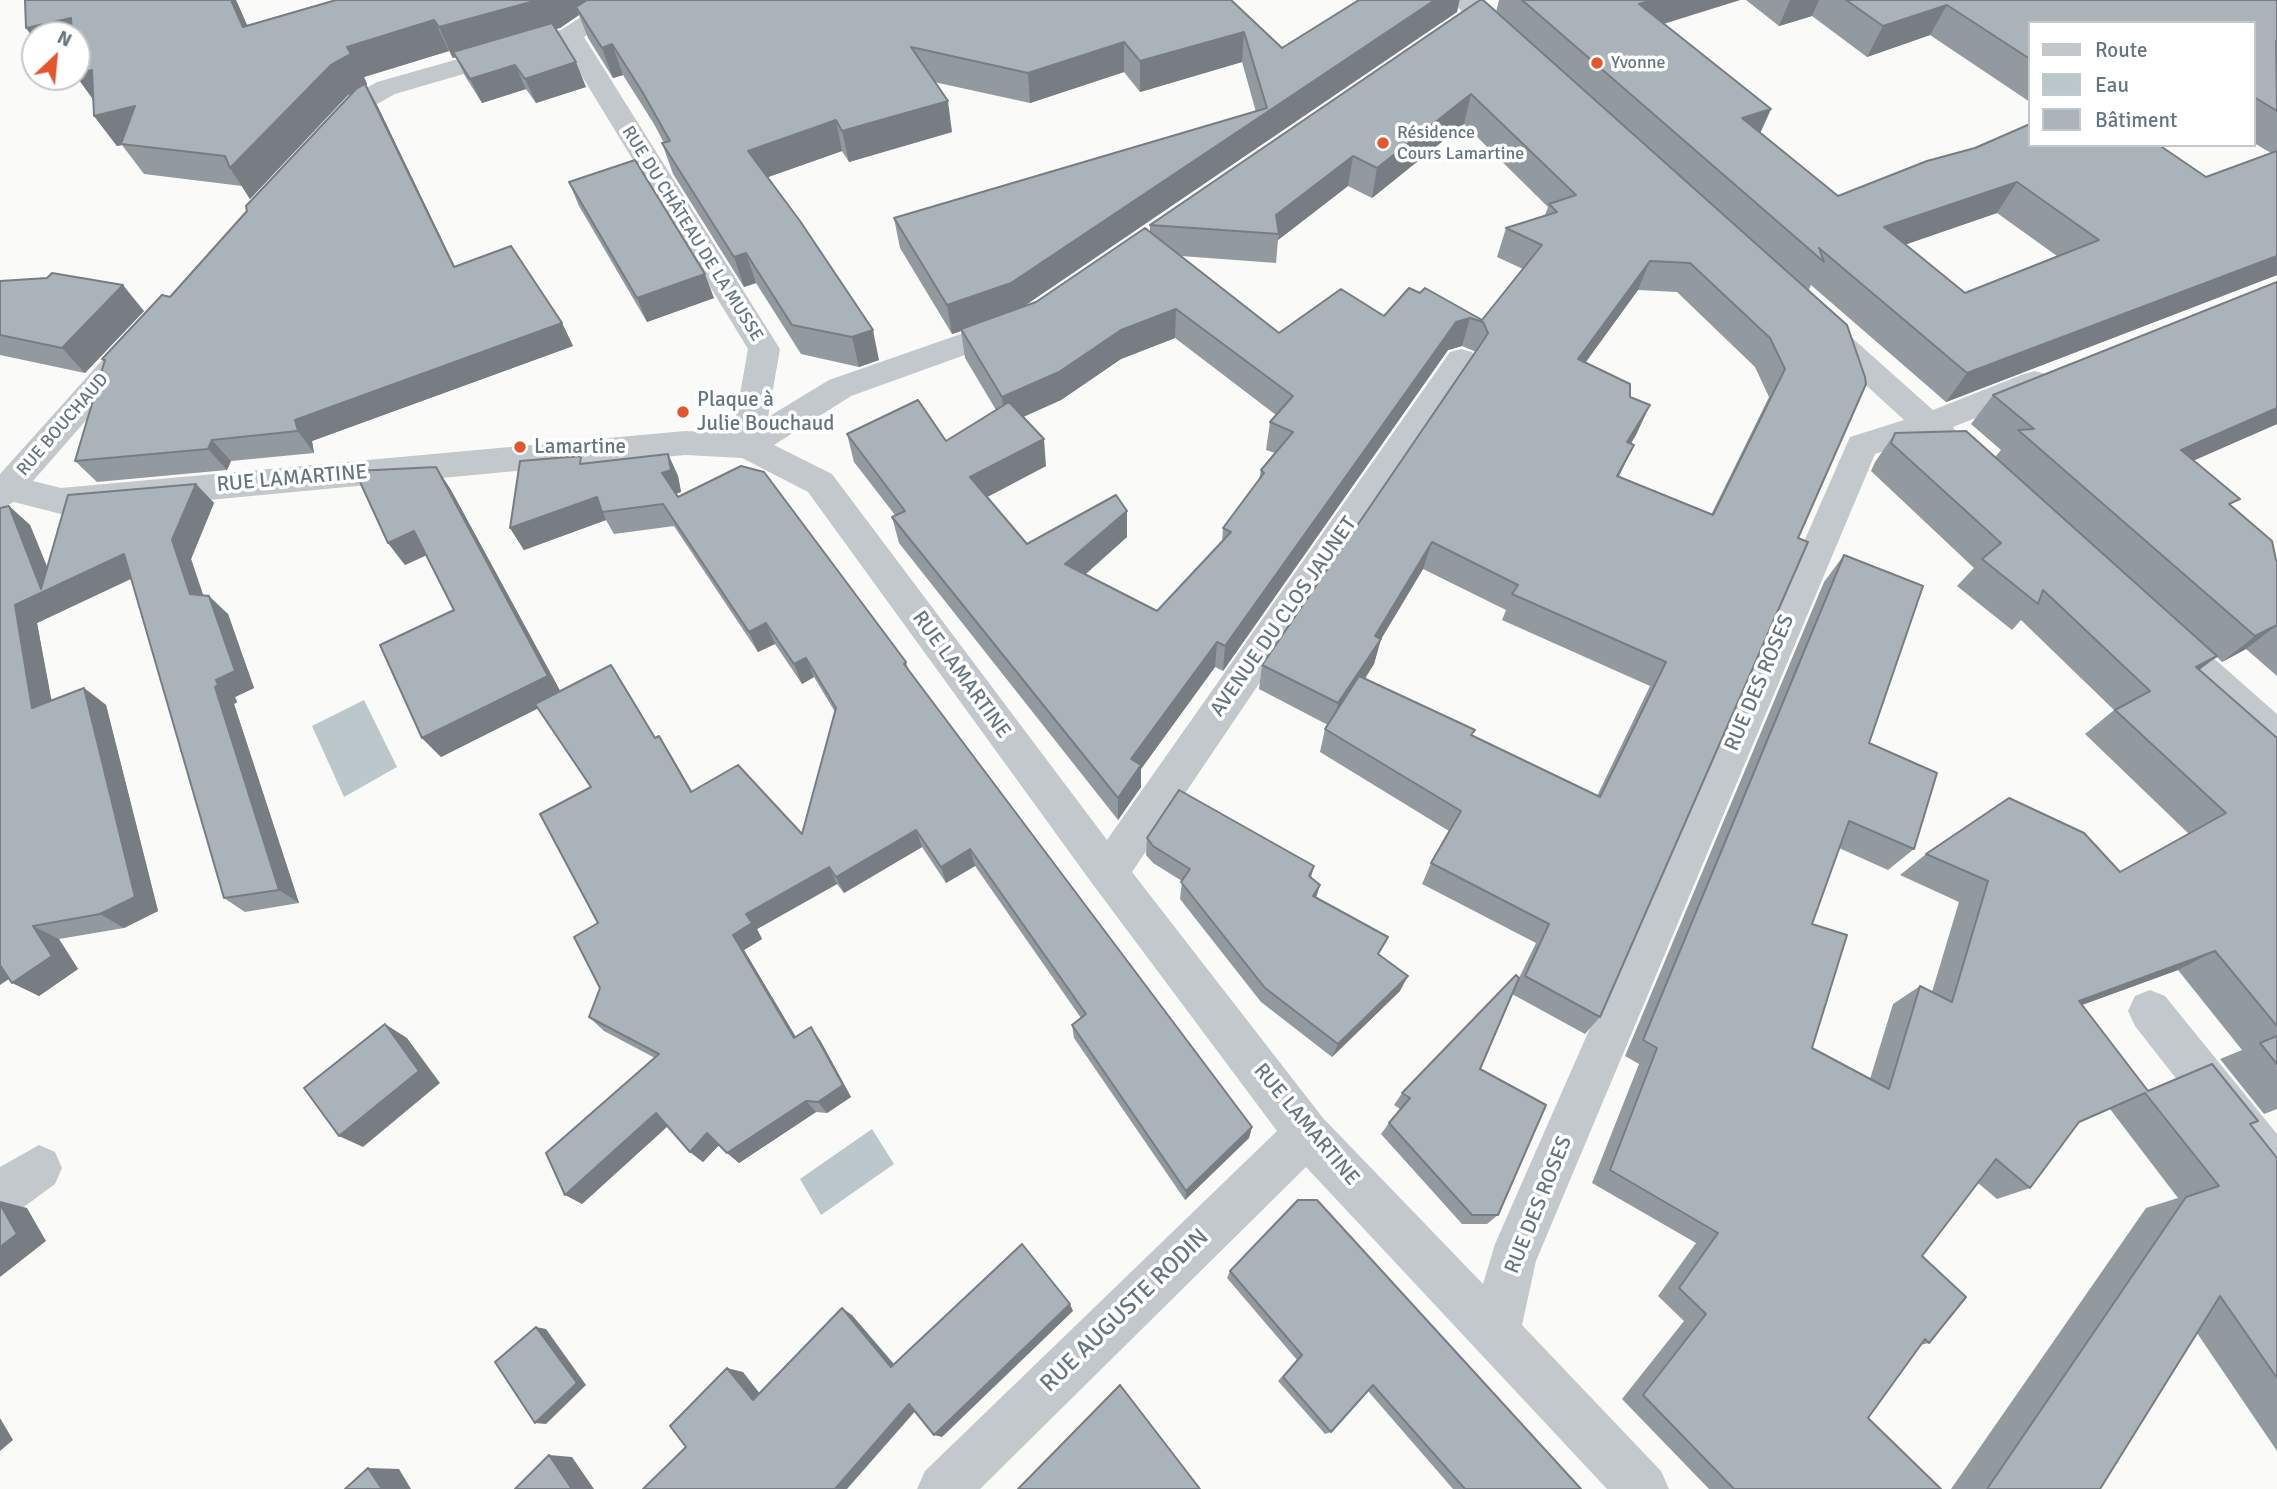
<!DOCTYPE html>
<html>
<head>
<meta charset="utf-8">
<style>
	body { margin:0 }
	#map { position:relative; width:2277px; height:1489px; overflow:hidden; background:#fafaf8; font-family:Signika,sans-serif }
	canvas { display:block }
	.legend { position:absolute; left:2028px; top:21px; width:228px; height:126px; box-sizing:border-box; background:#fff; border:2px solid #c1c8cd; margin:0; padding:9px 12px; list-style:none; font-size:21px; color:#657683 }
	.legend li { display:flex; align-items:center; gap:14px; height:35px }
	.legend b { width:35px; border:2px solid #c1c8cd }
	.north { position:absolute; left:21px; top:21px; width:70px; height:70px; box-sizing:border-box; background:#fff; border:2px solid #c1c8cd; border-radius:50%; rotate:26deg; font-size:19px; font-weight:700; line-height:28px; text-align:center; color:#657683 }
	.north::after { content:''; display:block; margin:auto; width:24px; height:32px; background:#e4572e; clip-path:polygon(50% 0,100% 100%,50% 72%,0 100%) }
</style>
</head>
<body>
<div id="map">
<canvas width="2277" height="1489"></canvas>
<ul class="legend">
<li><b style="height:9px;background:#c3c8cc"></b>Route</li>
<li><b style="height:19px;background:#bbc7cb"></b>Eau</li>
<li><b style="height:19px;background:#aab3b9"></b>Bâtiment</li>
</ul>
<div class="north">N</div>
</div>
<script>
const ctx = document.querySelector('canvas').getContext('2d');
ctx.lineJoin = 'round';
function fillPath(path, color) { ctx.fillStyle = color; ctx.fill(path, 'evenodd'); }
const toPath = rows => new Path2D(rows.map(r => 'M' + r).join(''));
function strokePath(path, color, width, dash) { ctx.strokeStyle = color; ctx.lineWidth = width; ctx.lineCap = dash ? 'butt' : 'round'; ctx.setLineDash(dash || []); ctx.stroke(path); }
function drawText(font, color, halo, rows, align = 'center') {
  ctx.font = font + ' Signika,sans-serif'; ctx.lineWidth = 7; ctx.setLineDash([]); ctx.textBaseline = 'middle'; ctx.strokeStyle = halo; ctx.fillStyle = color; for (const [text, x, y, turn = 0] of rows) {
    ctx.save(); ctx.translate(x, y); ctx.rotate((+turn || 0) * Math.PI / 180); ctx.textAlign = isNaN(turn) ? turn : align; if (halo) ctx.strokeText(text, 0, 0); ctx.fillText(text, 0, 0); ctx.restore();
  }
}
fillPath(toPath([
	[364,700,397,767,344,797,312,726],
	[872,1129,894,1164,821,1215,800,1179]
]), '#bbc7cb');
fillPath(toPath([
	[632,0,670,0,667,5,602,25,584,37,780,349,768,417,829,380,1001,320,1012,316,1023,320,1027,327,1023,334,851,396,774,445,832,474,1107,840,1450,352,1461,349,1472,352,1477,360,1472,368,1132,872,1323,1118,1483,1284,1495,1244,1846,446,1850,437,1904,420,1810,334,1806,327,1810,320,1821,316,1832,320,1933,410,2024,374,2035,371,2046,374,2051,382,2046,390,1953,427,1961,439,1957,447,1945,451,1933,447,1923,438,1875,454,1536,1261,1522,1325,1661,1471,1669,1489,1607,1489,1306,1167,980,1489,917,1489,925,1471,1277,1131,1094,886,808,492,742,458,685,455,61,514,14,502,0,509,0,474,122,338,133,335,144,338,149,346,144,354,33,481,61,488,685,431,733,433,748,349,563,45,395,94,368,109,344,136,334,138,324,136,320,130,350,97,377,82,561,30,584,15,632,0],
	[1450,0,1477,0,1521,41,1517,46,1499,46,1450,0],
	[2162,619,2175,624,2277,714,2277,754,2263,750,2149,644,2144,634,2149,624,2162,619],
	[2150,990,2165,996,2277,1134,2277,1194,2261,1187,2135,1026,2128,1011,2135,996,2150,990],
	[39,1145,55,1152,62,1168,55,1184,17,1212,0,1218,0,1167,39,1145]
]), '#c3c8cc');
fillPath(toPath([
	[25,0,236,0,247,25,336,0,1231,0,1282,48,1359,0,1460,0,1457,12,1021,308,1036,302,1150,232,1150,225,1496,12,1499,0,1740,0,1664,24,1771,109,1760,133,1838,196,1927,161,2206,177,2271,153,2254,143,2254,23,2030,23,2030,102,1930,35,1867,57,1812,16,1779,26,1746,0,2277,0,2277,275,1946,402,1811,285,1808,291,1798,538,1600,1017,1585,1034,1512,994,1480,1069,1498,1215,1487,1224,1462,1224,1381,1134,1389,1123,1400,1109,1394,1105,1402,1093,1519,978,1536,943,1422,884,1431,863,1449,831,1320,752,1325,729,1328,725,1259,689,1262,665,1475,352,1474,351,1462,346,1448,350,1223,671,1215,667,1141,769,1141,787,1118,820,899,543,892,517,895,515,854,462,847,434,946,441,996,410,965,358,961,331,952,334,900,248,894,218,1256,112,1242,62,1140,92,1124,72,1030,103,934,82,952,132,849,162,842,151,768,177,879,360,859,367,801,354,756,283,744,287,673,174,662,143,664,143,654,124,623,75,613,78,588,38,579,15,560,28,555,29,586,87,536,103,526,89,482,103,465,76,456,57,453,58,449,51,364,77,367,84,366,85,378,107,455,267,562,323,573,346,312,441,314,453,231,461,227,470,97,482,75,461,104,362,102,359,170,297,353,93,348,95,250,199,242,186,144,174,122,145,117,146,94,116,93,99,77,77,77,35,35,35,35,40,26,28],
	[1464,124,1548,207,1545,215,1506,228,1497,257,1523,269,1482,320,1409,288,1384,316,1279,333,1181,256,1276,263,1278,240,1348,186,1372,198],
	[1997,213,2057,256,1965,293,1905,244],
	[1638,290,1677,292,1755,367,1769,397,1711,515,1619,476,1631,444,1637,433,1585,363],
	[1175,338,1276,415,1270,422,1266,450,1275,453,1261,470,1259,480,1223,528,1222,542,1157,611,1085,575,1127,537,1127,511,1027,544,987,497,1046,466,1023,417,1061,400,1121,359],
	[1423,569,1506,610,1502,620,1650,686,1597,796,1472,736,1365,679,1374,664,1381,639],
	[569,182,714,298,647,322,579,206],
	[0,281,144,311,85,373,0,355],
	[1993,395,2277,424,2193,461,2277,561,2277,676,2246,649,2222,662,2217,657,2199,670,2277,738,2277,1109,2264,1114,2220,1059,2242,1050,2178,970,2082,1005,2148,1091,2212,1064,2250,1124,2277,1158,2277,1451,2197,1333,2100,1489,1951,1489,2146,1208,2178,1198,2110,1109,2079,1122,2030,1188,1997,1199,1978,1183,1922,1256,1929,1343,1920,1345,1868,1418,1941,1489,1709,1489,1622,1399,1684,1321,1658,1296,1696,1243,1592,1183,1639,1064,1625,1056,1824,582,1844,555,1869,743,1914,849,1888,870,1839,848,1812,924,1812,1048,1870,1079,1893,1004,1920,986,1932,992,1959,902,1900,875,1926,854,2120,872,2189,834,2085,734,2114,710,2021,620,2012,630,1957,586,1974,568,1871,471,1875,462,1895,433,1995,457,2001,450,1971,424],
	[668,454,678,476,681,492,676,494,678,497,906,662,909,671,1252,1127,1249,1138,1185,1200,1074,1038,1072,1025,1081,1018,975,866,946,883,922,847,844,893,837,884,757,929,762,939,744,950,796,1037,820,1040,851,1097,827,1113,816,1112,739,1163,719,1145,703,1162,690,1152,668,1126,582,1204,655,1058,604,1031,589,1017,600,988,598,923,591,787,538,708,441,757,422,738,454,610,427,555,405,565,388,543,436,467,451,490,560,691,624,685,655,738,659,736,692,791,802,834,835,712,814,677,802,684,775,644,758,652,674,526,614,534,606,520,524,550,510,528,585,463],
	[196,484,214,503,191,559,203,596,228,614,254,688,235,697,237,702,234,704,299,903,245,912,224,898,131,579,37,623,51,700,84,688,106,705,158,911,124,928,59,939,78,969,39,996,9,979,9,506,30,525,47,567],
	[1147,838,1314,866,1311,878,1316,898,1379,955,1400,991,1332,1057,1261,1002,1180,899,1182,881,1153,863,1146,855],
	[1230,1271,1581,1489,1453,1489,1368,1391,1331,1432,1325,1434,1278,1381,1297,1360,1227,1278]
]), '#929a9f');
fillPath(toPath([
	[231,0,236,0,261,57,243,27],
	[538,0,623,0,576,7,579,15,560,28,456,57,453,52,456,57,453,58,439,27],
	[1435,0,1459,0,1457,12,1014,313,952,334,947,305,1011,283],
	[1652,0,1740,0,1629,34,1639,4],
	[1790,0,1819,0,1812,16,1779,26],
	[1947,5,1930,35,1867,57,1883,26],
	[71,18,77,35,35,35,35,40,26,28],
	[434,20,449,51,364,77,367,84,366,85,378,107,466,290,454,267,366,85,348,95,250,199,230,168,347,47],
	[1244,32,1242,62,1140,92,1140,61],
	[1124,42,1124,72,1030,103,1028,73],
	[612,44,623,75,613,78,602,48],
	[576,62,586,87,536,103,525,79],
	[515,65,526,89,482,103,470,79],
	[92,70,97,105,77,77,77,74],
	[1471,94,1464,124,1372,198,1377,168],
	[948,101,952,132,849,162,842,131],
	[135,106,121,144,122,145,117,146,94,116],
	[1771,109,1757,140,1742,118],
	[836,120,842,151,757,181,748,151],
	[1353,156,1348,186,1278,240,1279,234,1276,215],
	[2017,182,1997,213,1867,258,1884,227],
	[746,253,756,283,744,287,734,257],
	[2277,256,2277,275,1946,402,1967,373],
	[1650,261,1638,290,1567,388,1578,359],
	[705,274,714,298,647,322,637,298],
	[123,285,144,311,85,373,62,348],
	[1176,309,1175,338,1121,359,1061,400,1005,425,1002,397,1121,330],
	[1470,318,1462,346,1448,350,1223,671,1225,646,1456,322],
	[562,323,573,346,312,441,314,453,298,431,295,420],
	[873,330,879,360,859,367,852,337],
	[1650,405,1637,433,1614,470,1627,442],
	[2277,408,2277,424,2153,478,2181,450],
	[1044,439,1046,466,974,504,970,477],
	[212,440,231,461,227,470,208,449],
	[1634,445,1621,472,1604,503,1617,476],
	[668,454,678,476,681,492,673,495,662,473],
	[436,467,451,490,563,696,441,757,422,738,548,676],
	[196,484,214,503,191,559,209,612,190,594,172,540],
	[597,497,606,520,524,550,510,528],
	[9,506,30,525,55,586,124,554,143,573,37,623,56,724,32,708,15,605,41,589],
	[1127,511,1127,537,1067,590,1065,564],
	[414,531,431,553,405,565,388,543],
	[1432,542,1423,569,1377,646,1381,639,1374,664,1332,727,1338,703,1375,636],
	[209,596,228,614,254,688,235,697,237,702,234,704,299,903,279,890,215,687,216,680],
	[766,623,775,644,758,652,749,632],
	[2277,625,2246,649,2222,662,2255,636],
	[1217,642,1215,667,1141,769,1141,787,1118,820,1118,798,1131,759],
	[2217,656,2185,681,2196,667],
	[806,658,814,677,802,684,794,664],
	[84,688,106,705,158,911,124,928,100,914],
	[659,736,671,755,702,809,691,792],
	[916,830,922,847,844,893,836,877],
	[970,849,975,866,946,883,941,867],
	[829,867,837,884,757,929,762,939,744,950,804,1051,794,1038,733,935,746,914],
	[1320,885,1315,901,1313,896],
	[33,926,59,939,78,969,39,996,12,983],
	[2215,951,2178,970,2046,1018,2079,1001],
	[0,960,22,970,0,985],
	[1408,976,1400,991,1332,1057,1338,1044],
	[385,1024,407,1038,440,1083,363,1147,339,1136],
	[811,1027,820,1040,851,1097,827,1113,818,1102],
	[806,1101,816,1112,739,1163,727,1153],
	[656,1113,670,1124,582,1204,565,1195],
	[1252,1127,1249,1138,1185,1200,1186,1191],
	[707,1133,720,1144,703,1162,690,1152],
	[0,1201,27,1208,46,1241,0,1277],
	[1070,1304,1073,1311,942,1437,934,1435],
	[842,1308,852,1315,900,1371,891,1367],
	[536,1327,546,1329,586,1385,546,1424,535,1423],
	[727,1368,743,1372,768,1404,753,1400],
	[909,1404,918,1408,847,1489,835,1489],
	[0,1418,13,1440,0,1451],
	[549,1455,572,1457,594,1489,572,1489],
	[368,1468,399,1469,411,1489,382,1489]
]), '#777d82');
const building = toPath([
	[25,0,231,0,243,27,336,0,538,0,439,27,434,20,347,47,351,54,331,65,230,168,225,156,121,144,135,106,94,116,92,70,77,74,77,35,72,35,71,18,26,28,25,0],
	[587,0,1231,0,1282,48,1359,0,1435,0,1011,283,947,305,894,218,1267,108,1244,32,1140,61,1124,42,1028,73,911,47,948,101,842,131,836,120,748,151,800,221,873,330,852,337,792,325,746,253,734,257,662,143,670,141,643,93,612,44,602,48,576,7,587,0],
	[1480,0,1483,0,1847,325,1865,377,1866,384,1798,538,1808,542,1600,1017,1525,976,1549,924,1431,863,1461,811,1325,729,1359,676,1475,730,1471,735,1600,797,1666,662,1512,594,1518,585,1432,542,1375,636,1381,639,1338,703,1262,665,1483,341,1488,333,1483,322,1470,318,1456,322,1225,646,1217,642,1131,759,1141,765,1118,798,892,517,905,511,847,434,918,400,946,441,1009,402,1044,439,970,477,1027,544,1116,495,1127,511,1065,564,1157,611,1231,532,1223,528,1264,473,1261,470,1293,432,1270,422,1293,396,1176,309,1121,330,1059,372,1002,397,961,329,1036,302,1145,228,1279,333,1341,289,1384,316,1409,288,1420,293,1425,288,1482,320,1542,245,1506,228,1557,212,1549,204,1576,195,1471,94,1377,168,1353,156,1276,215,1279,234,1150,225,1480,0],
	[1650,261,1690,263,1770,338,1785,369,1713,515,1617,476,1634,445,1627,442,1650,405,1630,397,1630,384,1578,359,1650,261],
	[1522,0,1652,0,1639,4,1771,109,1742,118,1838,196,1927,161,1975,148,2030,124,2030,145,2159,145,2206,177,2277,151,2277,256,1967,373,1819,248,1824,262,1522,0],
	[2017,182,2099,240,1965,293,1884,227,2017,182],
	[1846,0,2277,0,2277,41,2276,41,2277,111,2254,97,2254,23,2030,23,2030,59,1947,5,1883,26,1846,0],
	[552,23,576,62,525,79,515,65,470,79,453,52,552,23],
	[365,84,454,267,511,246,562,323,295,420,298,431,212,440,208,449,75,461,105,360,102,359,162,295,170,297,247,211,246,206,357,88,365,84],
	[635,160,705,274,637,298,569,182,635,160],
	[52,273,123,285,62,348,0,335,0,281,47,278,52,273],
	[2277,282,2277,408,2181,450,2240,499,2229,504,2272,541,2276,560,2277,561,2277,625,2255,636,2018,430,2034,429,1993,395,2277,282],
	[1966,431,2217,656,2196,667,2277,738,2277,1026,2215,951,2079,1001,2148,1091,2212,1064,2258,1121,2250,1124,2277,1158,2277,1378,2220,1296,2100,1489,1987,1489,2186,1197,2219,1186,2145,1093,2079,1122,2030,1188,1996,1159,1922,1256,1966,1297,1929,1343,1925,1339,1868,1418,1941,1489,1734,1489,1643,1395,1706,1314,1679,1288,1718,1233,1610,1170,1657,1048,1643,1040,1844,555,1923,586,1869,743,1937,773,1914,849,1849,821,1812,924,1847,935,1812,1048,1889,1089,1920,986,1952,1002,1988,881,1926,854,2009,798,2084,833,2120,872,2226,813,2115,710,2150,691,2043,590,2038,604,1982,559,2001,543,1891,443,1895,433,1966,431],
	[668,454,671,470,662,473,678,497,741,466,764,472,906,662,904,664,1252,1127,1186,1191,1072,1025,1086,1014,970,849,941,867,916,830,836,877,829,867,746,914,752,923,733,935,794,1038,811,1027,843,1085,818,1102,806,1101,727,1153,707,1133,690,1152,656,1113,565,1195,546,1153,659,1054,589,1017,600,988,574,937,598,923,540,814,591,787,535,704,611,665,655,738,659,736,691,792,738,765,802,834,836,708,806,658,794,664,766,623,749,632,663,504,602,512,597,497,510,528,520,461,581,456,580,464,668,454],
	[436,467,548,676,422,738,380,645,454,610,414,531,388,543,355,471,436,467],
	[196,484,172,540,190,594,209,596,235,671,216,680,218,685,215,687,279,890,224,898,124,554,15,605,32,708,84,688,135,897,100,914,33,926,52,956,12,983,0,965,0,508,9,506,41,589,68,495,196,484],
	[1179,790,1314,866,1309,876,1320,885,1313,896,1388,937,1378,954,1408,976,1338,1044,1265,988,1181,882,1190,869,1153,846,1147,838,1179,790],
	[1516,975,1519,978,1480,1069,1546,1105,1498,1215,1472,1215,1389,1123,1410,1098,1402,1093,1516,975],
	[385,1024,419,1071,339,1136,304,1088,385,1024],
	[2277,1036,2277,1064,2260,1043,2277,1036],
	[1298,1200,1317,1200,1581,1489,1465,1489,1373,1385,1331,1432,1283,1377,1302,1355,1230,1271,1298,1200],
	[0,1204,17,1234,0,1247,0,1204],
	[1022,1244,1070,1304,934,1435,909,1404,835,1489,643,1489,686,1447,670,1426,727,1368,753,1400,842,1308,891,1367,1022,1244],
	[536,1327,577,1383,535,1423,495,1362,536,1327],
	[1120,1385,1200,1489,1018,1489,1120,1385],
	[549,1455,572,1489,515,1489,549,1455],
	[368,1468,382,1489,345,1489,368,1468]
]);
fillPath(building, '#aab3b9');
strokePath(building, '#777d82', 2);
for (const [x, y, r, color] of [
	[1597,63,7,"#e4572e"],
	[1383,143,7,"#e4572e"],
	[683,412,7,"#e4572e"],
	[520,447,7,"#e4572e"]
]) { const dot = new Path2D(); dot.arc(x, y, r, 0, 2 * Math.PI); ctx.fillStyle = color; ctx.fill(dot); strokePath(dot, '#fff', 2.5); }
drawText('18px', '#657683', '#fff', [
	["Yvonne",1611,63],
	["Résidence",1397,133],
	["Cours Lamartine",1397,154]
], 'left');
drawText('18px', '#657683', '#fff', [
	["RUE DU CHÂTEAU DE LA MUSSE",692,234,58],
	["RUE BOUCHAUD",63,425,-49]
]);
drawText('21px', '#657683', '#fff', [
	["Plaque à",697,400],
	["Julie Bouchaud",697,424],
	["Lamartine",534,447]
], 'left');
drawText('21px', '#657683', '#fff', [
	["RUE LAMARTINE",292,479,-5],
	["AVENUE DU CLOS JAUNET",1284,617,-55],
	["RUE LAMARTINE",961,675,54],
	["RUE DES ROSES",1760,683,-67],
	["RUE LAMARTINE",1306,1125,50],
	["RUE DES ROSES",1539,1205,-68]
]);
drawText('24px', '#657683', '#fff', [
	["RUE AUGUSTE RODIN",1125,1311,-44]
]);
</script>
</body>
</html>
